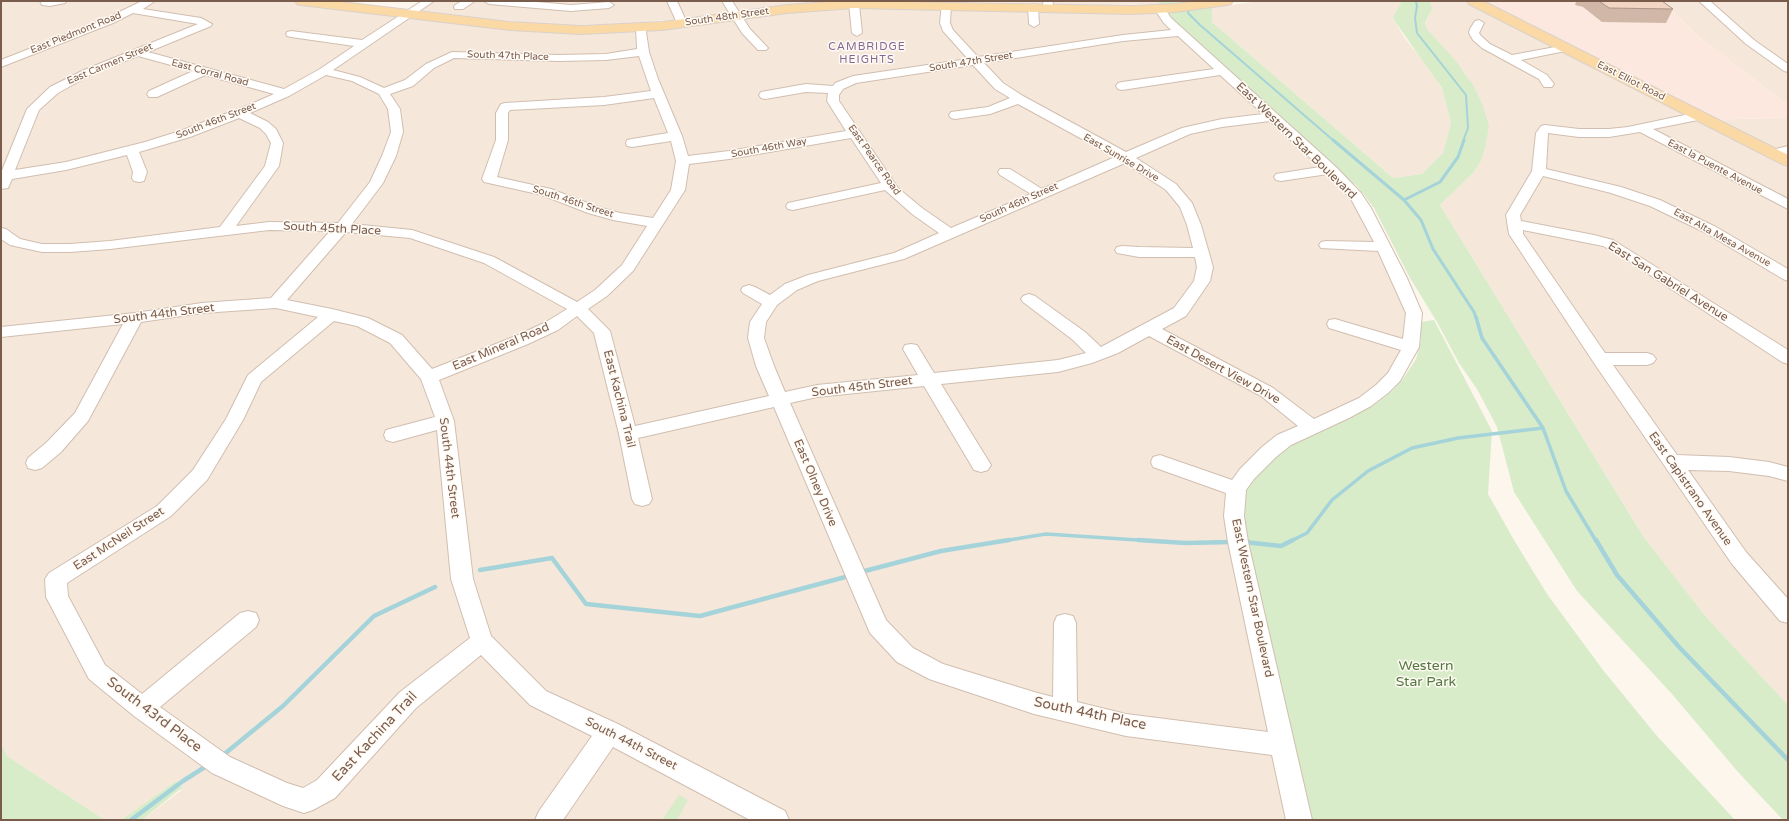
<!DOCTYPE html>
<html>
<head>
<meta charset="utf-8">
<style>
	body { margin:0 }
	#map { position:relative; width:1789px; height:821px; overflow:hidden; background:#fdf6ec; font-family:"Varela Round",sans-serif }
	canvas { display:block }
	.frame { position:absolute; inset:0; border:2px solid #7a5c4d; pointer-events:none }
</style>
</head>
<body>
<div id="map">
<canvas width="1789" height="821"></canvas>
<div class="frame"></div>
</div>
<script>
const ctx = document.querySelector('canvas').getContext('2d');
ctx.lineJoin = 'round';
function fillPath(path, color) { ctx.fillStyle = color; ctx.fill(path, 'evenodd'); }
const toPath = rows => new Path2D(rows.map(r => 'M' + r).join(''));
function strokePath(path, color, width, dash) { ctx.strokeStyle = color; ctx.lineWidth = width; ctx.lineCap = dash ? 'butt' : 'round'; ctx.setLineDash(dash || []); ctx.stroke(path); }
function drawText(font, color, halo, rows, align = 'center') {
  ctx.font = font + ' "Varela Round",sans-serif'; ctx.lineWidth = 3; ctx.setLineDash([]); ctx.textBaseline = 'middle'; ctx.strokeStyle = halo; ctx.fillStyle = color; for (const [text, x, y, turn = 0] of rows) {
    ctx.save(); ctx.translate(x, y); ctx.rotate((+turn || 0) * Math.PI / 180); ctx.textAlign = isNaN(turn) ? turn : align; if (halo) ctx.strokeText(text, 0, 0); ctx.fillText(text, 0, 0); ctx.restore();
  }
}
fillPath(toPath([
	[1,1,301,1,510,26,617,29,813,6,1159,8,1347,186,1399,278,1413,337,1382,389,1284,440,1236,489,1299,820,142,820,183,789,176,781,121,820,105,820,7,756,1,742],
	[425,1,831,1,787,5,667,20,634,23,575,25,539,24,412,10],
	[944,1,1159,1,1159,4,1103,5],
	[1259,1,1402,1,1393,17,1394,20,1404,37,1434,74,1443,91,1451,123,1443,153,1422,174,1393,178,1212,22,1212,8],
	[1430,1,1473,1,1712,123,1731,119,1788,118,1788,705,1706,617,1643,536,1440,205,1473,173,1481,161,1485,149,1482,103,1465,73,1427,29,1425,24,1432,9],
	[1661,1,1788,1,1788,105,1699,37,1669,7]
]), '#f5e8da');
fillPath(toPath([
	[1484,1,1661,1,1669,7,1699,37,1788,105,1788,118,1731,119,1722,121]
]), '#fde8e0');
fillPath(toPath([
	[1159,1,1212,1,1212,22,1393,178,1422,174,1443,153,1451,123,1442,88,1394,20,1393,17,1402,1,1430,1,1432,9,1425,23,1427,29,1456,61,1473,85,1482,103,1489,126,1485,149,1481,161,1473,173,1440,205,1643,536,1706,617,1788,705,1788,820,1783,820,1738,772,1672,694,1577,591,1514,492,1497,427,1477,389,1459,363,1437,322,1410,278,1374,208,1365,196,1356,185,1331,170,1159,8],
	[1434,320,1492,431,1488,494,1514,540,1547,594,1603,670,1657,736,1735,820,1312,820,1294,748,1247,544,1243,519,1245,492,1256,477,1275,456,1291,445,1349,419,1374,405,1392,391,1403,379,1416,359,1421,340,1421,322],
	[1,742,7,756,105,820,1,820],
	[176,781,183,789,179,790,142,820,121,820],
	[679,795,688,800,677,820,662,820]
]), '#d8ecc9');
strokePath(toPath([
	[1190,1,1188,13,1200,25,1334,141],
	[1416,1,1417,6,1415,18,1417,33,1466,95,1468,128,1463,141]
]), '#a5d3da', 2);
strokePath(toPath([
	[1333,140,1404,200,1421,220,1433,249,1474,312,1476,318],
	[1404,200,1440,182,1458,157,1464,140]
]), '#a5d3da', 3);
strokePath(toPath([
	[1476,317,1482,338,1543,428,1566,491,1596,541],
	[1003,541,1046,534,1153,541],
	[1291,541,1307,533,1332,500,1368,471,1412,448,1458,438,1543,428]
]), '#a5d3da', 3.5);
strokePath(toPath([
	[1138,540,1185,543,1232,542],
	[1596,540,1617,575,1679,647,1788,760],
	[1244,542,1281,546,1293,540],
	[480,570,552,558,586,604,700,616,849,576],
	[861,572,941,551,1009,540],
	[222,756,283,706,374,616,435,587],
	[131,820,183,781,208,765]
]), '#a5d3da', 4.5);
const minor = toPath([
	[40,1,66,1,65,3,50,6,42,5,40,1],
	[142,1,155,1,143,9,201,18,212,24,211,26,148,52,284,89,320,69,354,46,291,37,287,36,286,34,287,32,291,31,362,40,422,1,434,1,333,70,360,77,384,88,405,80,426,64,452,52,559,55,606,54,637,49,636,27,641,24,645,25,649,52,658,79,682,136,688,156,729,151,846,131,827,101,828,93,806,92,765,99,761,98,759,95,761,92,806,84,833,86,835,83,853,76,968,59,943,31,940,23,942,3,950,3,951,5,950,23,953,30,978,57,1123,35,1171,30,1163,22,1154,8,1159,5,1163,6,1171,18,1336,167,1361,193,1371,208,1407,278,1422,313,1419,347,1400,381,1388,393,1371,406,1349,418,1291,445,1276,457,1254,479,1246,490,1244,516,1248,542,1312,820,1286,820,1272,755,1126,736,1034,714,929,679,897,662,870,633,867,626,774,407,638,438,652,499,649,504,642,506,635,504,632,499,619,434,594,333,577,316,558,330,528,344,439,380,454,421,473,579,491,636,546,691,618,724,785,811,789,820,750,820,613,747,563,820,535,820,539,811,592,736,530,705,481,655,416,708,335,798,313,810,304,813,283,806,212,773,134,716,89,679,46,597,45,579,49,573,157,506,193,470,226,419,248,375,318,317,276,308,202,313,141,322,88,421,61,452,42,468,35,470,28,468,26,463,28,458,47,442,75,413,123,324,1,337,1,327,135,313,202,303,271,298,330,231,269,230,110,249,70,252,42,252,10,245,1,239,1,228,6,229,20,239,42,244,70,244,110,241,220,227,265,166,271,143,266,134,260,128,239,118,190,137,139,152,147,172,144,181,139,182,134,181,132,178,133,172,127,155,66,170,12,179,8,188,1,189,1,173,27,109,50,87,84,70,198,24,133,13,113,23,1,67,1,60,105,19,142,1],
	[1178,36,1214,69,1122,82,1118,83,1116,86,1118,89,1122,90,1220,75,1263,114,1222,119,1182,128,1126,152,1023,96,1003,83,984,63,1123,41,1178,36],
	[138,56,193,71,149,91,147,94,149,97,157,97,205,75,274,94,249,105,180,131,145,142,66,162,15,170,39,110,58,93,92,74,138,56],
	[639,56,651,91,604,97,505,103,501,104,496,113,496,140,482,179,484,182,542,195,588,213,613,220,647,226,622,265,595,290,577,302,494,257,412,230,352,224,383,183,396,156,403,132,400,109,390,94,413,86,434,68,454,58,559,61,606,60,639,56],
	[973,65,995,89,1010,98,988,107,951,112,949,115,951,118,955,119,990,114,1018,104,1115,157,1042,189,1010,169,1000,169,998,172,1000,175,1031,194,951,228,922,208,898,188,839,101,839,95,843,89,856,83,973,65],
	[326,75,352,81,379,94,388,109,391,132,382,156,370,182,338,223,269,222,236,226,279,166,283,143,276,129,268,122,250,113,289,96,326,75],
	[654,98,668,133,632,139,627,140,626,143,627,146,632,147,671,141,676,161,671,190,653,218,620,213,598,207,551,189,497,177,508,140,508,113,510,110,604,105,654,98],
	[1270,121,1320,167,1276,174,1274,177,1276,180,1281,181,1328,174,1351,199,1374,242,1326,241,1321,242,1319,245,1321,248,1378,251,1406,313,1403,339,1335,319,1329,320,1327,324,1329,328,1401,350,1388,373,1376,385,1359,398,1314,419,1273,388,1162,329,1186,316,1210,281,1213,267,1201,225,1192,203,1176,184,1136,158,1190,134,1222,127,1270,121],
	[851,138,881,183,788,203,786,206,788,209,793,210,885,190,912,214,939,233,894,253,808,275,785,284,770,295,755,287,749,285,743,287,741,290,743,293,762,304,750,322,748,338,756,366,769,396,635,426,610,331,588,309,607,296,633,271,685,190,689,164,729,159,851,138],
	[1125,163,1166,190,1180,207,1187,225,1193,248,1139,247,1122,246,1117,247,1115,250,1117,253,1139,257,1195,257,1197,267,1194,281,1174,308,1101,347,1085,332,1035,296,1029,294,1023,296,1021,299,1023,302,1073,340,1086,353,1058,360,934,373,917,345,911,344,905,345,903,349,918,375,817,385,785,392,774,366,764,338,766,322,777,305,797,290,818,281,904,259,1125,163],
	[346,232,410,238,484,263,567,309,546,322,516,336,432,369,402,335,368,318,332,309,287,300,346,232],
	[334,321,357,326,390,343,421,379,435,417,386,430,384,435,386,440,393,442,437,430,451,579,470,638,400,692,317,780,303,788,287,783,230,757,160,707,256,627,259,620,256,613,248,611,240,613,142,694,105,665,68,596,67,583,171,516,207,480,243,420,261,382,334,321],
	[1149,336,1261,396,1298,426,1277,435,1262,447,1240,469,1232,480,1160,455,1153,457,1151,462,1153,467,1226,493,1224,516,1228,542,1268,732,1126,714,1077,702,1076,623,1073,616,1065,614,1057,616,1054,623,1053,697,1034,692,943,664,913,648,886,620,790,403,817,397,924,386,974,470,981,472,988,470,991,465,941,384,1058,372,1092,363,1118,353,1149,336],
	[462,1,475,1,463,9,455,9,454,7,455,5,462,1],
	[484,1,525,1,571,5,609,2,614,5,609,8,571,11,489,4,484,1],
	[667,1,677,1,687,23,686,25,678,25,667,1],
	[722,1,732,1,750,29,768,48,766,50,758,50,742,33,722,1],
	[854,1,859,4,862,33,857,36,852,33,849,4,854,1],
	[1043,1,1053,1,1052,9,1044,9,1043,1],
	[1699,1,1710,1,1754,40,1788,64,1788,72,1784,71,1746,44,1699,1],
	[1033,4,1038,7,1039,24,1034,27,1029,24,1028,7,1033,4],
	[1479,20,1484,23,1479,33,1481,36,1490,44,1512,55,1566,45,1570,46,1572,48,1570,50,1521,60,1547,75,1554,84,1552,87,1544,87,1539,79,1482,48,1473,40,1469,33,1470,29,1475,21,1479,20],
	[1699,112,1703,113,1705,116,1703,119,1653,129,1788,199,1788,209,1640,132,1609,137,1579,137,1548,133,1546,169,1621,187,1660,200,1716,227,1788,269,1788,281,1783,279,1706,233,1650,206,1611,193,1543,176,1520,215,1521,221,1594,235,1613,240,1788,350,1788,364,1782,362,1621,256,1603,246,1523,230,1523,234,1605,353,1647,353,1653,355,1656,359,1653,363,1647,365,1613,365,1677,455,1729,457,1769,462,1788,467,1788,481,1769,476,1729,471,1688,470,1746,552,1788,599,1788,623,1780,621,1732,564,1594,363,1509,234,1506,215,1532,171,1536,133,1541,126,1545,125,1579,129,1609,129,1628,127,1699,112],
	[1788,146,1788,154,1773,158,1768,157,1766,154,1768,151,1788,146]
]);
const major = toPath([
	[295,1,333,1,510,22,581,26,662,22,787,5,843,1,1132,6,1175,4,1199,1,1233,1,1231,4,1227,5,1175,12,1132,14,854,8,787,13,662,30,581,34,510,30,301,5,297,4,295,1],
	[1467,1,1483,1,1788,155,1788,166,1782,164,1469,4,1467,1]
]);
strokePath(minor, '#d1beb0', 2);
strokePath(major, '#dad1cd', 2);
fillPath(minor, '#fff');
fillPath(major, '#fbd9a5');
fillPath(toPath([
	[1576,1,1662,1,1673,9,1666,23,1602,22,1583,7,1575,5,1576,2]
]), '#d1b7a8');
const building = toPath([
	[1599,1,1662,1,1673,9,1609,8,1599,1]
]);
fillPath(building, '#f3d5c3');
strokePath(building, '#aa9588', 1);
drawText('10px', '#7a5c4d', '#fffaf3', [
	["South 48th Street",727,17,-8],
	["East Piedmont Road",76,33,-22],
	["South 47th Place",508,56,2],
	["South 47th Street",971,62,-9],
	["East Carmen Street",110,64,-23],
	["East Corral Road",210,73,15],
	["East Elliot Road",1631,81,27],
	["South 46th Street",216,121,-21],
	["South 46th Way",769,148,-10],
	["East Sunrise Drive",1121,158,30],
	["East Pearce Road",874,160,55],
	["East la Puente Avenue",1715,167,28],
	["South 46th Street",573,202,18],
	["South 46th Street",1019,203,-24],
	["East Alta Mesa Avenue",1722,238,29]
]);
ctx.letterSpacing = '1px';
drawText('11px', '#846695', '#fffaf3', [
	["CAMBRIDGE",867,47],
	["HEIGHTS",867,60]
]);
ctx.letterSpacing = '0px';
drawText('12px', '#7a5c4d', '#fffaf3', [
	["East Western Star Boulevard",1296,141,44],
	["South 45th Place",332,229,3],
	["East San Gabriel Avenue",1668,282,32],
	["South 44th Street",164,314,-7],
	["East Mineral Road",501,347,-23],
	["East Desert View Drive",1223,370,29],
	["South 45th Street",862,387,-7],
	["East Kachina Trail",619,399,76],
	["South 44th Street",449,468,83],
	["East Olney Drive",815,483,67],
	["East Capistrano Avenue",1690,489,55],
	["East McNeil Street",119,539,-33],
	["East Western Star Boulevard",1252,598,78],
	["South 44th Street",631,744,27]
]);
drawText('14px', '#537a41', '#fffaf3', [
	["Western",1426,666],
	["Star Park",1426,682]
]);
drawText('14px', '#7a5c4d', '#fffaf3', [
	["South 44th Place",1090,714,12],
	["South 43rd Place",154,715,37],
	["East Kachina Trail",375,737,-47]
]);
</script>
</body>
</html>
